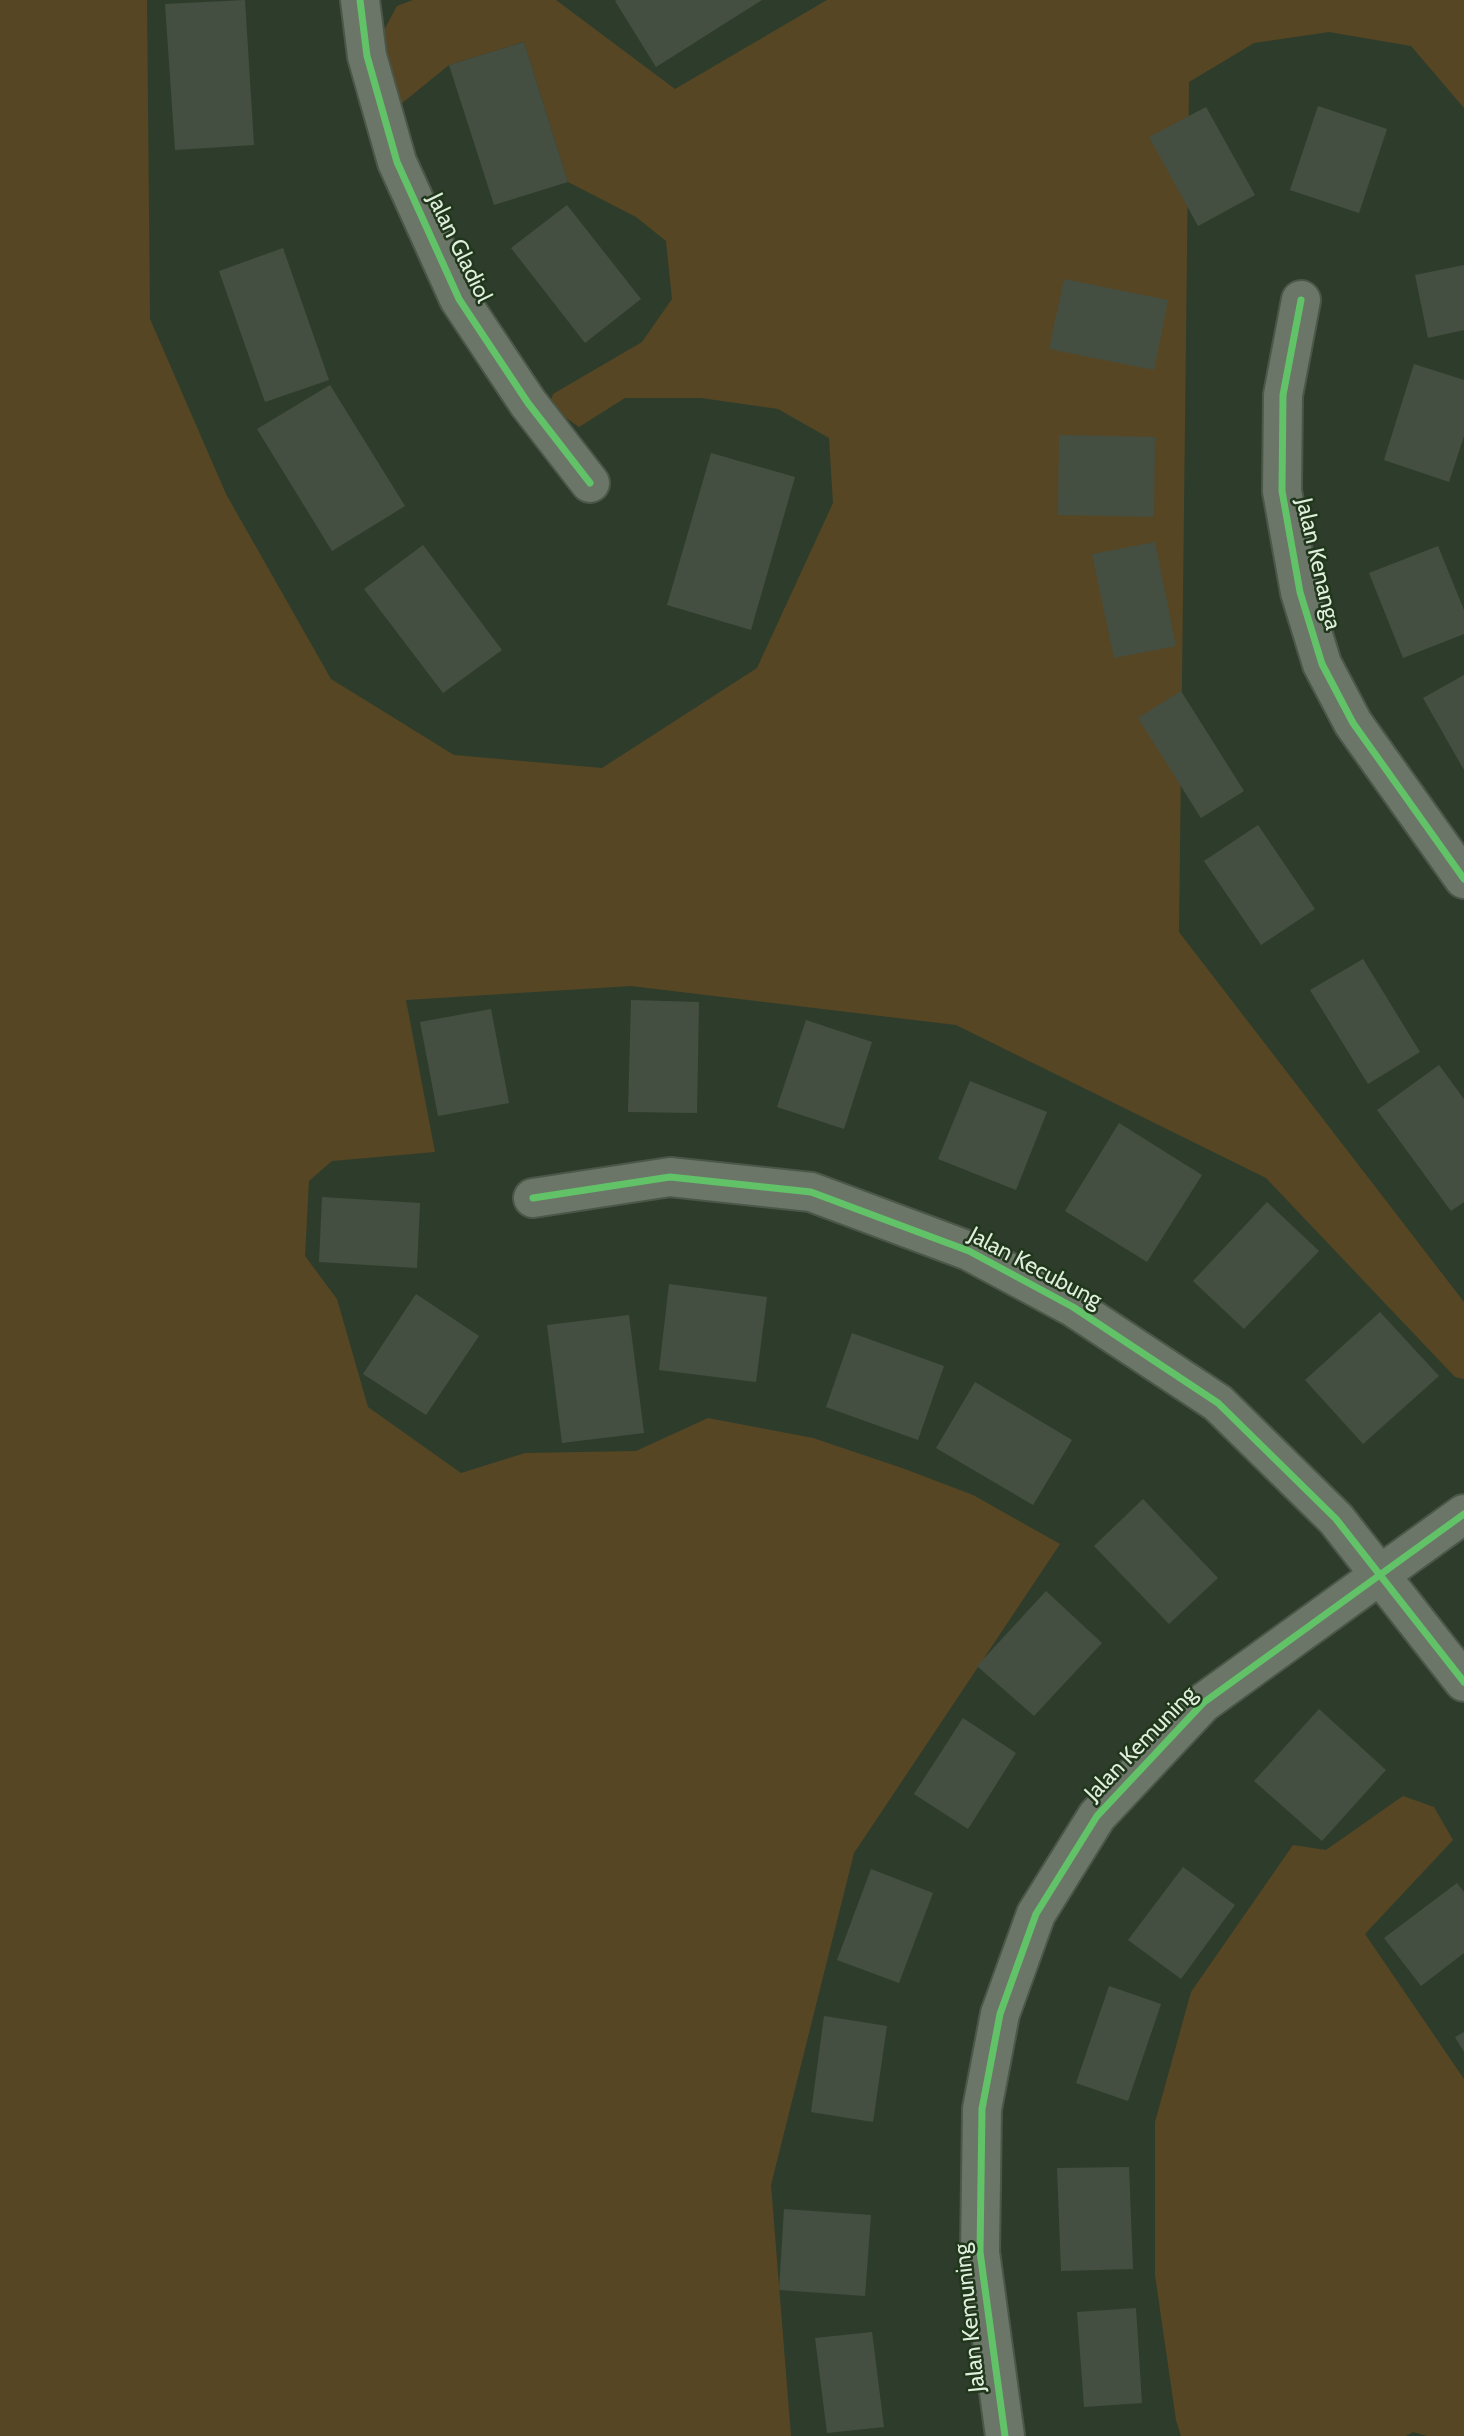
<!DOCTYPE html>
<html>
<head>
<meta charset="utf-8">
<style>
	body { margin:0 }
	canvas { display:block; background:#2e3c2b }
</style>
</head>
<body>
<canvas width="1464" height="2436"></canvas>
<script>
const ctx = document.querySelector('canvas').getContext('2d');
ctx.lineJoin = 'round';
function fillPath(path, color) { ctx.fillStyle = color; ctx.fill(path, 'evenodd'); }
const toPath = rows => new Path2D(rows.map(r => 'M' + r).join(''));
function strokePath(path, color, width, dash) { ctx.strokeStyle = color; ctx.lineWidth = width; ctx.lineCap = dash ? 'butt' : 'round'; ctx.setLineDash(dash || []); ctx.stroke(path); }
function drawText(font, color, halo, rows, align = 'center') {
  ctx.font = font + ' Cabin,sans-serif'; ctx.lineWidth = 5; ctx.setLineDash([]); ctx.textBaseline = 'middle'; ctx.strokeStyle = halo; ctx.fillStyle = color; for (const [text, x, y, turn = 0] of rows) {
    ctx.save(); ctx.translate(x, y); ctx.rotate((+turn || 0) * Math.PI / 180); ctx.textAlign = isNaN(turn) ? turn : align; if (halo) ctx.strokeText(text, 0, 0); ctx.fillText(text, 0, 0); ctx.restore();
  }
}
fillPath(toPath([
	[0,0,147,0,150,319,226,494,331,679,454,755,602,768,757,668,833,503,829,438,778,409,701,398,625,398,579,427,549,406,553,394,642,342,672,299,666,241,636,217,568,182,524,42,449,65,396,108,377,43,397,6,413,0,556,0,675,89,827,0,1464,0,1464,108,1411,46,1329,32,1254,43,1189,82,1179,932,1464,1302,1464,1379,1455,1377,1266,1178,956,1025,631,986,406,1000,435,1152,332,1161,309,1181,305,1256,337,1299,368,1407,461,1473,525,1453,636,1451,708,1418,813,1438,902,1468,973,1495,1060,1544,854,1853,771,2185,791,2436,0,2436],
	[1403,1796,1434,1807,1453,1840,1365,1934,1464,2079,1464,2436,1427,2436,1413,2432,1406,2436,1181,2436,1176,2420,1155,2275,1155,2122,1191,1992,1293,1845,1326,1850]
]), '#564624');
fillPath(toPath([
	[245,0,254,145,175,150,165,4],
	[617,0,762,0,656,67,615,1],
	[524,42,568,182,494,205,449,65],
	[1318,106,1387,129,1359,213,1290,190],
	[1206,107,1255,195,1198,226,1149,137],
	[567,205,641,299,585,343,511,248],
	[283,248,329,380,265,402,219,271],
	[1464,265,1464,330,1428,338,1415,275],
	[1064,279,1168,300,1154,370,1049,349],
	[1414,364,1464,380,1464,436,1449,482,1384,460],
	[330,385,405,506,332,551,257,429],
	[1059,435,1155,437,1154,517,1058,515],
	[711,453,795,477,751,630,667,605],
	[1155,542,1176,646,1114,658,1092,554],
	[423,545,502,650,443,693,364,589],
	[1438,546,1464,610,1464,634,1403,658,1369,573],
	[1464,675,1464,770,1423,698],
	[1181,691,1244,791,1201,818,1138,718],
	[1258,825,1315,909,1261,945,1204,861],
	[1363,959,1420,1052,1368,1084,1310,990],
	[631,1000,699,1002,697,1113,628,1112],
	[491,1009,509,1103,438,1116,420,1022],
	[806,1020,872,1042,844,1129,777,1107],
	[1439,1065,1464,1099,1464,1202,1451,1211,1377,1110],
	[970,1081,1047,1112,1016,1190,938,1159],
	[1119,1123,1202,1175,1147,1262,1065,1211],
	[322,1197,420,1203,417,1268,319,1262],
	[1267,1202,1319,1251,1244,1329,1193,1281],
	[669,1284,767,1297,756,1382,659,1370],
	[416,1294,479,1336,426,1415,363,1374],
	[1380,1312,1439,1376,1363,1444,1305,1380],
	[629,1315,644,1433,562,1443,547,1325],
	[852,1333,944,1366,918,1440,826,1407],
	[975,1382,1072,1440,1033,1505,936,1448],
	[1143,1499,1218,1578,1169,1624,1094,1546],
	[1046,1591,1102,1643,1034,1716,977,1666],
	[1319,1709,1386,1770,1322,1841,1254,1781],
	[963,1718,1016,1753,968,1829,914,1794],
	[1183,1867,1235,1905,1181,1979,1128,1940],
	[871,1869,933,1893,899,1983,837,1960],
	[1457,1883,1464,1892,1464,1953,1421,1986,1384,1938],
	[1109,1986,1161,2004,1128,2101,1076,2083],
	[824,2016,887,2026,873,2122,811,2112],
	[1464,2032,1464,2052,1455,2037],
	[1129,2167,1133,2269,1061,2271,1057,2168],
	[784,2209,871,2215,865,2296,779,2290],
	[1136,2308,1142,2403,1084,2407,1077,2312],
	[872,2332,884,2427,827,2433,815,2338]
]), '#444f42');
const street = toPath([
	[360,0,367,56,397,162,459,299,528,403,590,483],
	[1301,300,1283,395,1282,491,1300,592,1322,664,1353,723,1464,879],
	[533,1198,670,1177,811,1192,969,1251,1073,1307,1218,1403,1336,1519,1464,1682],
	[1005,2436,980,2252,982,2109,1000,2014,1036,1914,1097,1816,1203,1703,1464,1514]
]);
strokePath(street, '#4b5749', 42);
strokePath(street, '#6b7568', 38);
strokePath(toPath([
	[360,0,367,56,397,162,459,299,528,403,590,483],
	[1301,300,1283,395,1282,491,1300,592,1322,664,1353,723,1464,879],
	[533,1198,670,1177,811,1192,969,1251,1073,1307,1218,1403,1336,1519,1464,1682],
	[1005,2436,980,2252,982,2109,1000,2014,1036,1914,1097,1816,1203,1703,1464,1514]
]), '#61c268', 7);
drawText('23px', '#e0efdd', '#20371b', [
	["Jalan Gladiol",459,248,64],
	["Jalan Kenanga",1318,564,77],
	["Jalan Kecubung",1035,1268,28],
	["Jalan Kemuning",1141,1744,-46],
	["Jalan Kemuning",970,2318,-96]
]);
</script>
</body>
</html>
